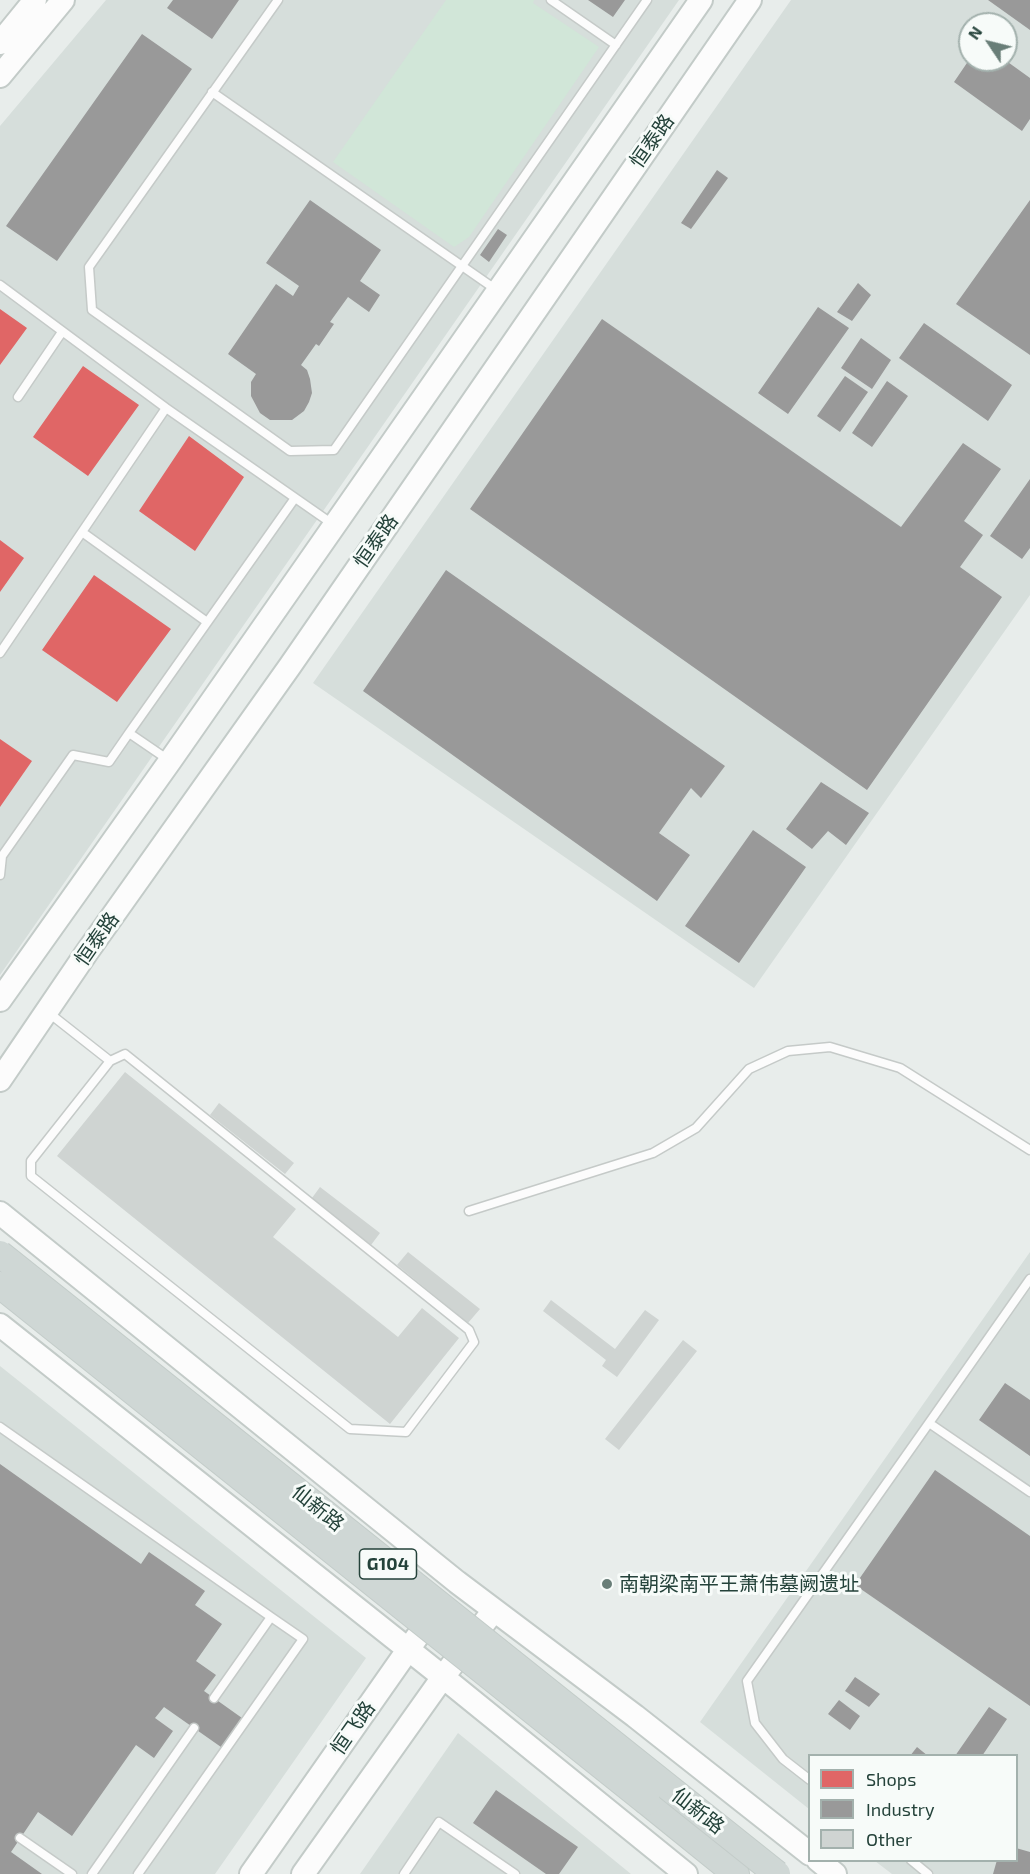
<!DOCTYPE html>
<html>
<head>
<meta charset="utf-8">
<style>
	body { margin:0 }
	#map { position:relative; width:1030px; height:1874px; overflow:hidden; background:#e8edeb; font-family:"Exo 2",sans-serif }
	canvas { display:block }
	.legend { position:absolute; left:808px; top:1754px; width:210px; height:108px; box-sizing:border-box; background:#f7fbf9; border:2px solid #a3b1ad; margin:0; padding:8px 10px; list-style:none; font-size:18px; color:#24423a }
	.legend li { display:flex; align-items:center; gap:12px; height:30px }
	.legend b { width:30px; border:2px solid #a3b1ad }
	.north { position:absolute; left:958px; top:12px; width:60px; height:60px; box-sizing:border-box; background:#f7fbf9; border:2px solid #a3b1ad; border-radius:50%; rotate:305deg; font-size:16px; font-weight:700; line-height:24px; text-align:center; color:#24423a }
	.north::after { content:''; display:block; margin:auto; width:21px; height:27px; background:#697e78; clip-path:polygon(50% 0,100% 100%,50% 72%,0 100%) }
</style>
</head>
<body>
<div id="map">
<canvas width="1030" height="1874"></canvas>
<ul class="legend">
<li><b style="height:16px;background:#e06666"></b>Shops</li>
<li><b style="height:16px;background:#999"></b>Industry</li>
<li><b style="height:16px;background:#cfd4d2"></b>Other</li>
</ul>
<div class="north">N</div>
</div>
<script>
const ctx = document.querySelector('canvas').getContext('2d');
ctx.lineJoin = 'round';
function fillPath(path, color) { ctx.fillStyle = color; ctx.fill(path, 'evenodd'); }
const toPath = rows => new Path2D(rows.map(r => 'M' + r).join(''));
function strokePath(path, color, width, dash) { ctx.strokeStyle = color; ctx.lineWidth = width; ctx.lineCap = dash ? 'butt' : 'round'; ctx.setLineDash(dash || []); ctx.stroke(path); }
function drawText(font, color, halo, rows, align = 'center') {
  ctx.font = font + ' "Exo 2","Noto Sans SC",sans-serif'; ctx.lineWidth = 6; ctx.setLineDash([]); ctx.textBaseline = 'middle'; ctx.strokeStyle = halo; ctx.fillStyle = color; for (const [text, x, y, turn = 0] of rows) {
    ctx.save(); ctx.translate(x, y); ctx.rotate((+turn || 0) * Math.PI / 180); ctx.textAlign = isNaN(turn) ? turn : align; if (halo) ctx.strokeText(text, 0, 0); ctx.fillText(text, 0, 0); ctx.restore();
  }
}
fillPath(toPath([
	[106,0,679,0,0,975,0,126],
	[791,0,1030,0,1030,595,754,988,313,683],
	[970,24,1006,24,1006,60,970,60],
	[1030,1252,1030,1874,892,1874,875,1861,1016,1860,1016,1756,810,1756,809,1809,700,1722],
	[0,1366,366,1658,215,1874,0,1874],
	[458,1733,631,1874,360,1874]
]), '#d6dedb');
fillPath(toPath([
	[446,0,534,0,533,3,599,47,469,237,454,247,333,162]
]), '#d1e6d8');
fillPath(toPath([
	[0,309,27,328,0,365],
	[83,366,139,405,88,476,33,437],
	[189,436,244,477,195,551,139,511],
	[0,540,24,558,0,592],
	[94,575,171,629,117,702,42,650],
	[0,739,32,761,0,807]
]), '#e06666');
fillPath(toPath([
	[173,0,239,0,212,39,167,8],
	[588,0,625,0,613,17],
	[988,0,1030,0,1030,30],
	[142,34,192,69,57,261,6,226],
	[969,60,1005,60,1030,78,1030,119,1022,131,954,82],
	[717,170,728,178,691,229,681,223],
	[310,200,381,250,360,281,380,295,369,312,348,297,330,322,334,324,319,346,316,344,301,365,307,370,310,379,312,393,309,402,304,411,292,420,270,420,260,413,251,396,251,382,256,374,228,354,276,284,293,296,299,286,266,263],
	[1030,200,1030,355,956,304],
	[498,229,507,235,489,262,480,255],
	[858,283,871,295,852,321,837,312],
	[818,307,849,328,788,414,758,393],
	[602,319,901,527,963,443,1001,469,964,521,983,535,960,567,1002,597,867,790,470,509],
	[924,323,1012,385,988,421,899,358],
	[861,338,891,360,872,389,841,368],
	[845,376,868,392,840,432,817,416],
	[887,381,908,396,872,447,852,433],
	[1030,479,1030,548,1022,559,990,536],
	[446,570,725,766,701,798,691,788,659,833,690,855,657,901,363,691],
	[821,782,869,813,846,845,828,831,812,849,786,829],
	[753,830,806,867,739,963,685,926],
	[1005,1383,1030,1400,1030,1456,979,1420],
	[0,1464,141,1564,149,1552,205,1591,195,1605,222,1624,196,1661,216,1675,204,1691,242,1718,221,1747,164,1707,155,1718,173,1731,154,1758,136,1745,72,1836,38,1812,11,1852,42,1874,0,1874],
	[935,1470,1030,1536,1030,1706,855,1585],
	[855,1677,880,1694,869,1707,845,1691],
	[839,1700,860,1716,850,1730,828,1714],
	[989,1707,1007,1719,982,1756,955,1756],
	[917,1747,928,1756,910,1756],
	[496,1790,578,1847,559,1874,546,1874,473,1823],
	[1016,1848,1030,1852,1030,1874,993,1874,997,1860,1016,1860]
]), '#999');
fillPath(toPath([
	[125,1072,296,1209,273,1237,398,1337,422,1308,459,1338,390,1424,57,1156],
	[219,1103,294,1163,285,1174,210,1115],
	[320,1187,380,1233,371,1245,312,1198],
	[408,1252,480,1309,468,1323,397,1265],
	[551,1300,615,1349,645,1310,659,1320,617,1377,602,1366,606,1360,543,1311],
	[683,1340,697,1351,619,1450,605,1439]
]), '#cfd4d2');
const lane = toPath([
	[278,0,89,267,92,310,290,451,334,450,647,0],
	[551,0,616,45],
	[212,92,498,291],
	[0,285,166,408,334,525],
	[18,397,62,332],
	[82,532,207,622],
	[0,653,166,408],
	[129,733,295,498],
	[0,875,2,856,73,755,109,762,129,733,170,761],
	[49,1013,110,1061,125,1054,469,1330,474,1342,406,1432,350,1429,31,1176,31,1161,110,1061],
	[469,1211,653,1153,696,1128,749,1069,788,1051,830,1047,900,1068,1030,1150],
	[929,1423,1030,1279],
	[0,1427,271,1617,214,1698],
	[810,1780,783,1759,755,1723,747,1681,929,1423,1030,1492],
	[20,1838,72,1874],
	[911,1860,928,1874],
	[92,1874,194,1728],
	[138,1874,303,1639,271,1617],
	[404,1874,439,1822,515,1874]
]);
const secondary = toPath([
	[0,43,35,0],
	[0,76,63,0],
	[0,1000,170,761,701,0],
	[0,1080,87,952,290,666,750,0],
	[0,1213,457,1582,635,1716,810,1854],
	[0,1325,443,1677,686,1874],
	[818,1860,835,1874],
	[251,1874,417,1637],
	[303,1874,443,1677,494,1610]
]);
const primary = toPath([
	[647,1802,736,1874]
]);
strokePath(lane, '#c5cac8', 11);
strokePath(secondary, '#c3cbc8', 26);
strokePath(primary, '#c3ccc9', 28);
strokePath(lane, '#fcfcfc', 8);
strokePath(secondary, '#fcfcfc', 22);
strokePath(primary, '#cfd7d5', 26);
const primaryBridge = toPath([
	[0,1254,777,1874],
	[0,1285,647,1802]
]);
strokePath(primaryBridge, '#c3ccc9', 28, []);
strokePath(primaryBridge, '#cfd7d5', 26);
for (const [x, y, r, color] of [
	[607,1584,6,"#697e78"]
]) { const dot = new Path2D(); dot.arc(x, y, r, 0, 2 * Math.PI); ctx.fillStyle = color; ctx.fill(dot); strokePath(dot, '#f7fbf9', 2); }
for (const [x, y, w] of [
	[388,1564,57]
]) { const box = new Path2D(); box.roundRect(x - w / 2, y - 15, w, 30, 4.5); ctx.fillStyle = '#f7fbf9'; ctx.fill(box); strokePath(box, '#24423a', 1.5); }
drawText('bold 18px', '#24423a', null, [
	["G104",388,1564]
]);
drawText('20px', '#24423a', '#f7fbf9', [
	["恒泰路",652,141,-55],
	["恒泰路",376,541,-55],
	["恒泰路",97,939,-55],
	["仙新路",318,1508,39],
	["恒飞路",353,1728,-55],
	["仙新路",698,1811,38]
]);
drawText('20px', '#24423a', '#f7fbf9', [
	["南朝梁南平王萧伟墓阙遗址",619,1584]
], 'left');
</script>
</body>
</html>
